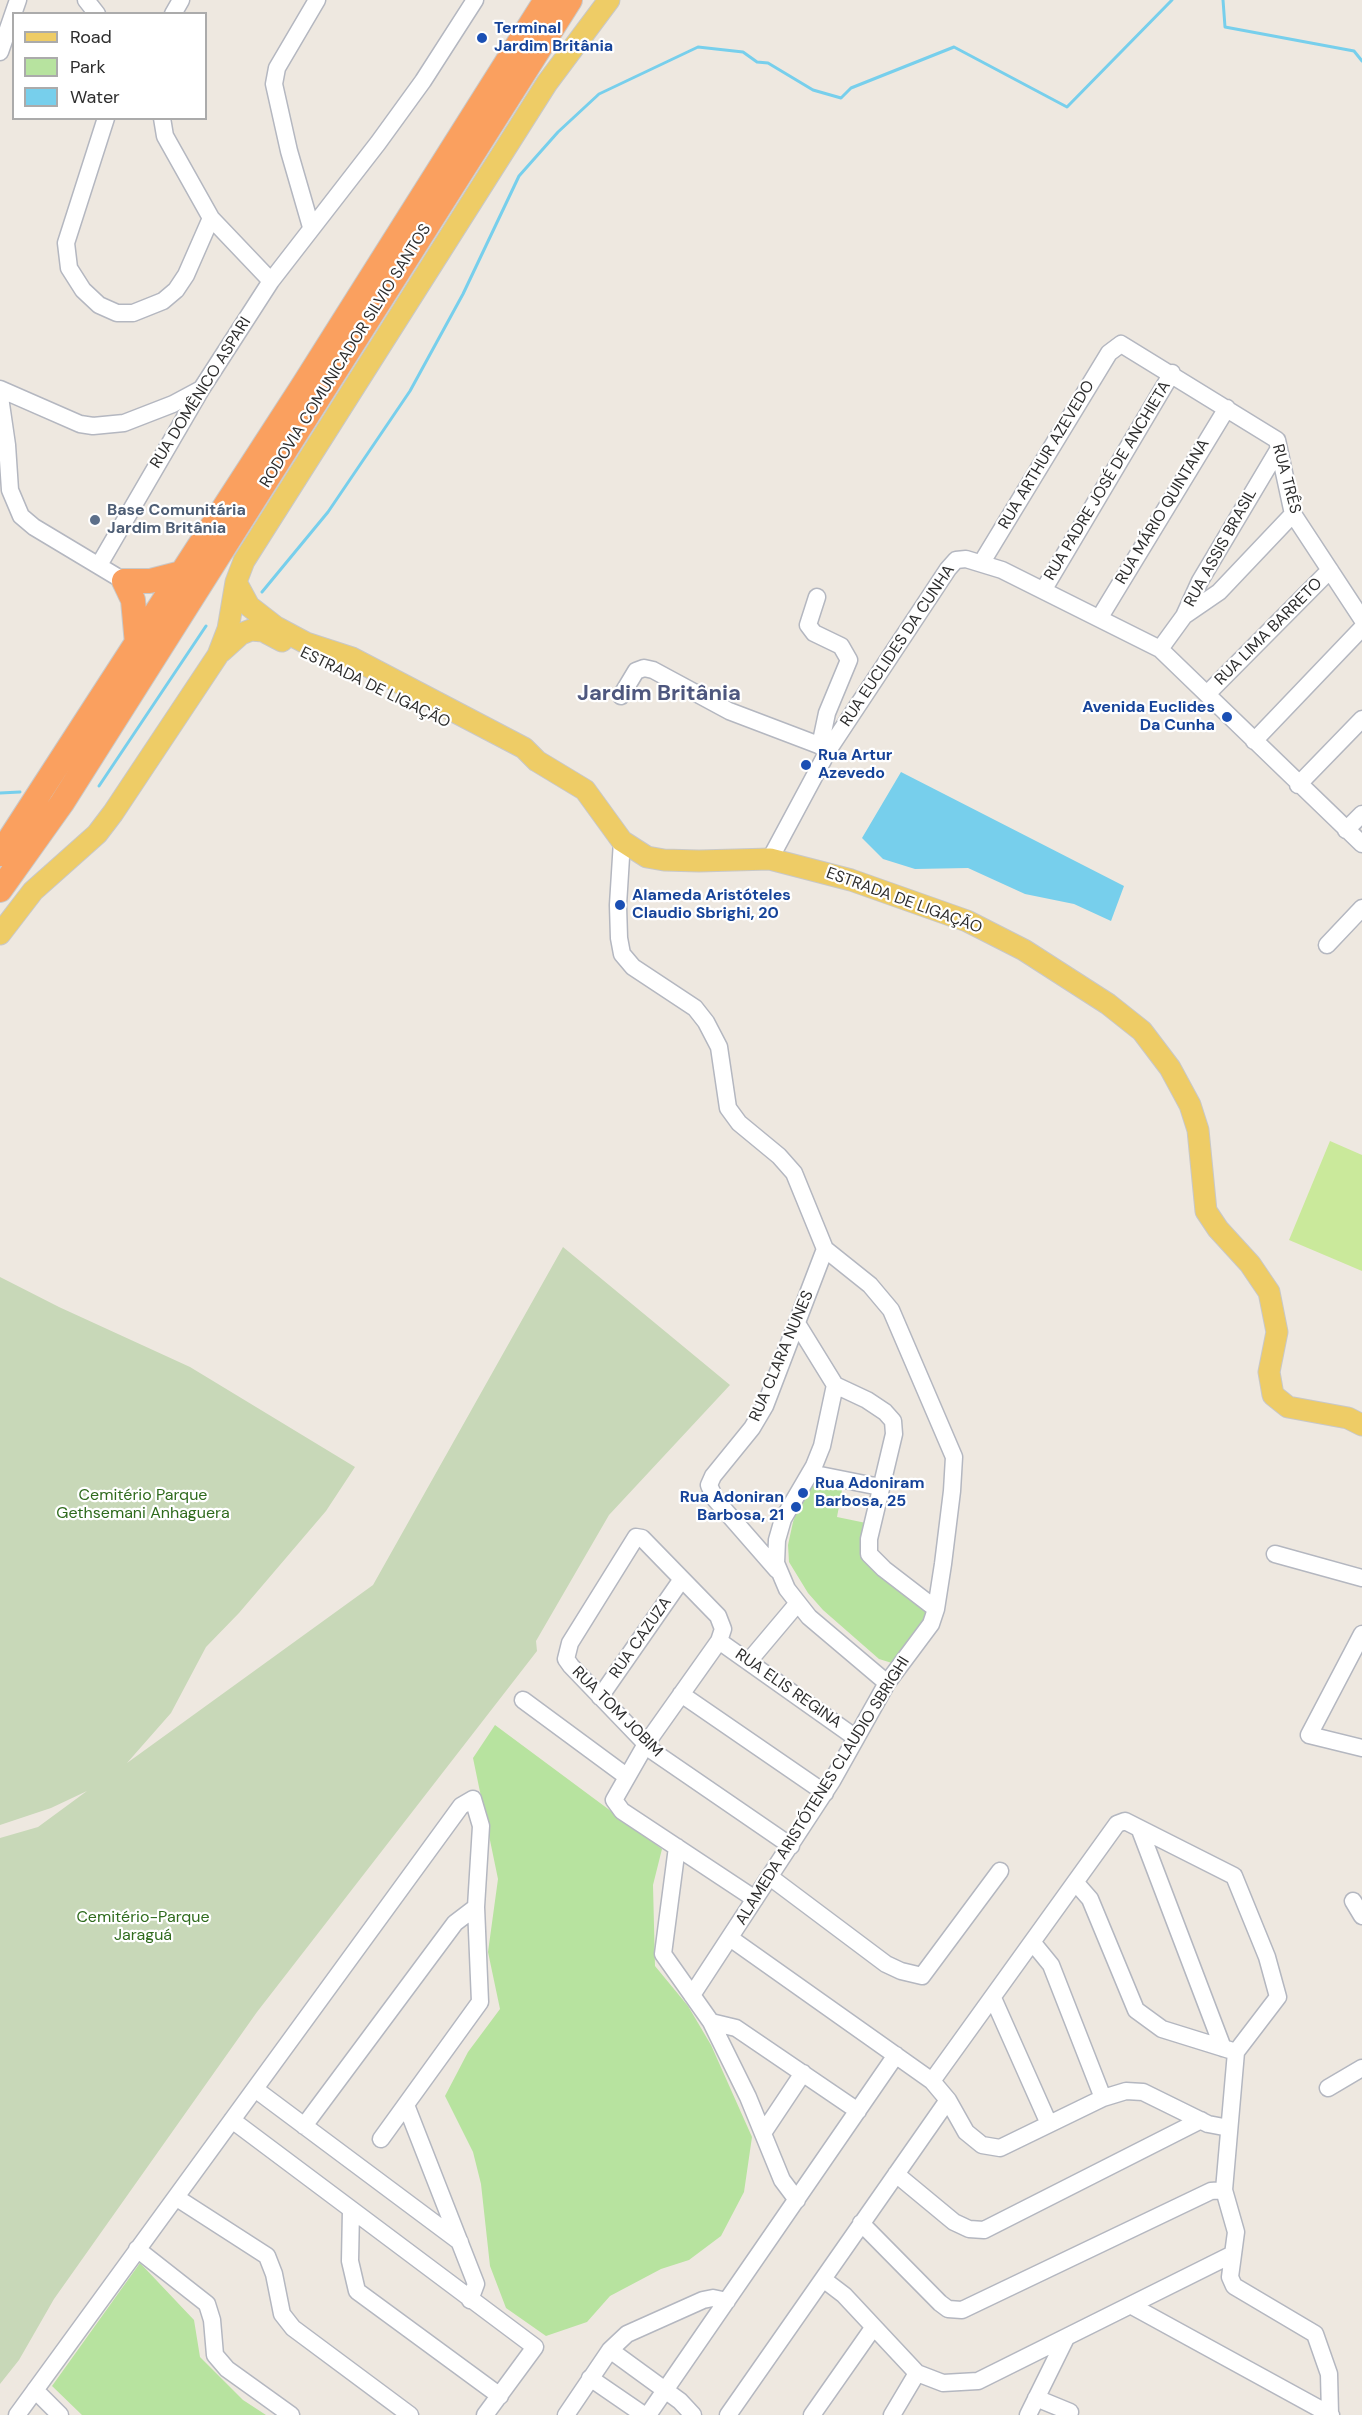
<!DOCTYPE html>
<html>
<head>
<meta charset="utf-8">
<style>
	body { margin:0 }
	#map { position:relative; width:1362px; height:2415px; overflow:hidden; background:#eee8e0; font-family:"DM Sans",sans-serif }
	canvas { display:block }
	.legend { position:absolute; left:12px; top:12px; width:195px; height:108px; box-sizing:border-box; background:#fff; border:2px solid #ababab; margin:0; padding:8px 10px; list-style:none; font-size:18px; color:#2d2d2d }
	.legend li { display:flex; align-items:center; gap:12px; height:30px }
	.legend b { width:30px; border:2px solid #ababab }
</style>
</head>
<body>
<div id="map">
<canvas width="1362" height="2415"></canvas>
<ul class="legend">
<li><b style="height:8px;background:#ec6"></b>Road</li>
<li><b style="height:16px;background:#b7e39f"></b>Park</li>
<li><b style="height:16px;background:#77cfec"></b>Water</li>
</ul>
</div>
<script>
const ctx = document.querySelector('canvas').getContext('2d');
ctx.lineJoin = 'round';
function fillPath(path, color) { ctx.fillStyle = color; ctx.fill(path, 'evenodd'); }
const toPath = rows => new Path2D(rows.map(r => 'M' + r).join(''));
function strokePath(path, color, width, dash) { ctx.strokeStyle = color; ctx.lineWidth = width; ctx.lineCap = dash ? 'butt' : 'round'; ctx.setLineDash(dash || []); ctx.stroke(path); }
function drawText(font, color, halo, rows, align = 'center') {
  ctx.font = font + ' "DM Sans",sans-serif'; ctx.lineWidth = 4.5; ctx.setLineDash([]); ctx.textBaseline = 'middle'; ctx.strokeStyle = halo; ctx.fillStyle = color; for (const [text, x, y, turn = 0] of rows) {
    ctx.save(); ctx.translate(x, y); ctx.rotate((+turn || 0) * Math.PI / 180); ctx.textAlign = isNaN(turn) ? turn : align; if (halo) ctx.strokeText(text, 0, 0); ctx.fillText(text, 0, 0); ctx.restore();
  }
}
fillPath(toPath([
	[812,1486,842,1490,837,1517,866,1523,862,1549,926,1611,923,1621,892,1663,879,1659,823,1610,808,1593,789,1562,788,1545,793,1522,799,1505],
	[495,1725,662,1849,653,1885,655,1966,688,2006,711,2045,752,2137,744,2192,721,2236,689,2260,661,2269,610,2296,587,2322,546,2336,506,2308,490,2266,481,2184,473,2152,445,2096,468,2052,500,2009,488,1952,498,1879,473,1758],
	[140,2263,194,2320,200,2357,243,2400,266,2415,82,2415,52,2386]
]), '#b7e39f');
fillPath(toPath([
	[563,1247,730,1385,609,1515,536,1641,537,1651,257,2012,54,2299,19,2360,0,2384,0,1838,38,1827,87,1791,51,1808,0,1825,0,1277,59,1307,190,1367,355,1467,326,1511,239,1613,206,1647,171,1713,127,1763,373,1585]
]), '#c8d8b8');
fillPath(toPath([
	[1330,1141,1362,1155,1362,1271,1289,1240]
]), '#cae99b');
fillPath(toPath([
	[901,772,1124,886,1111,921,1074,904,1025,894,968,868,915,869,883,859,862,838]
]), '#77cfec');
strokePath(toPath([
	[1223,0,1225,27,1354,51,1362,61],
	[262,592,328,512,410,391,463,294,519,176,558,132,599,94,698,47,743,52,757,62,768,63,813,90,841,98,851,88,954,47,1067,107,1172,0],
	[99,786,206,626],
	[0,793,20,792]
]), '#77cfec', 3);
const minor = toPath([
	[86,0,97,14],
	[173,14,181,0],
	[0,52,18,0],
	[106,118,66,243,69,268,83,290,99,305,117,313,133,313,163,301,176,290,186,275,211,218],
	[162,118,165,136,211,218,271,281],
	[311,227,289,151,274,84,277,68,317,0],
	[0,389,80,424,93,426,124,423,173,404,201,389],
	[0,397,7,445,10,490,21,516,34,527,124,581],
	[982,562,1109,353,1121,344,1277,440,1293,514,1362,619],
	[99,565,202,388,271,281,378,143,423,81,475,0],
	[1044,589,1172,373],
	[817,597,808,625,814,633,841,646,849,660,827,713,820,746],
	[1184,616,1200,581,1278,450],
	[1100,617,1227,408],
	[1160,649,1184,616,1219,592,1293,514],
	[1208,693,1330,570],
	[621,696,636,671,644,668,653,670,729,711,829,749],
	[1254,741,1362,628],
	[1298,785,1362,719],
	[1346,830,1362,814],
	[622,841,618,905,619,938,622,954,633,967,695,1008,706,1022,719,1047,728,1108,739,1123,779,1156,794,1173,825,1249,870,1285,891,1310,954,1457,952,1491,943,1564,936,1609,931,1624,887,1683,832,1781,692,1995],
	[770,859,829,749,948,569,956,560,966,559,1002,570,1160,649,1362,844],
	[1327,945,1362,908],
	[798,1325,835,1385,867,1400,885,1412,893,1421,894,1434,869,1539,869,1554,884,1569,936,1609],
	[835,1385,822,1446,814,1466,783,1519,777,1540,776,1563,787,1589,809,1617,887,1683],
	[810,1473,880,1487],
	[1275,1554,1362,1578],
	[777,1570,715,1499,709,1485,713,1476,752,1428,765,1406,825,1249],
	[1362,1634,1309,1735,1362,1748],
	[719,1641,856,1738],
	[749,1661,797,1604],
	[681,1694,825,1793],
	[600,1697,682,1579],
	[523,1700,626,1776],
	[1140,1830,1223,2048],
	[677,1847,663,1954,711,2022,748,2097,782,2180,797,2200],
	[770,1877,886,1964,901,1971,922,1976,1000,1871],
	[1076,1883,1090,1899,1136,2010,1162,2029,1236,2052],
	[755,1899,622,1811,614,1800,646,1744,719,1641,723,1629,718,1616,642,1538,636,1537,570,1643,566,1659,571,1666,646,1744,654,1752,791,1846],
	[1353,1901,1362,1916],
	[730,1938,932,2081,948,2100,966,2132,982,2145,1000,2148,1103,2098,1126,2091,1143,2092,1208,2124,1229,2128],
	[1033,1943,1051,1965,1103,2098],
	[993,1998,1049,2124],
	[711,2022,736,2028,858,2111],
	[932,2081,1117,1824,1125,1821,1234,1876,1267,1957,1278,1997,1236,2052,1224,2190,1236,2232,1230,2277,1234,2286,1315,2334,1329,2374,1330,2414],
	[1328,2088,1362,2068],
	[255,2089,460,2242],
	[406,2105,476,2284,470,2300],
	[232,2120,535,2347,485,2415],
	[304,2126,455,1923,476,1907],
	[763,2133,803,2073],
	[896,2174,954,2222,969,2229,984,2230,1201,2120],
	[177,2198,267,2256,274,2274,282,2314,293,2328,410,2415],
	[351,2210,350,2261,357,2291,500,2396],
	[861,2223,940,2303,948,2309,962,2310,1211,2191,1224,2190],
	[137,2249,207,2304,212,2320,215,2355,227,2369,291,2415],
	[823,2279,844,2295,917,2373,943,2383,978,2381,1231,2255],
	[1132,2306,1331,2415],
	[610,2350,680,2401,693,2415],
	[590,2378,644,2415],
	[35,2390,60,2415],
	[1036,2398,1070,2412],
	[17,2415,461,1806,473,1799,481,1826,476,1907,480,2002,381,2139],
	[566,2415,610,2350,627,2334,703,2300,713,2298,727,2301],
	[648,2415,896,2055],
	[728,2415,948,2100],
	[812,2415,873,2328],
	[892,2415,917,2373],
	[1028,2415,1066,2338]
]);
const major = toPath([
	[236,582,249,606,276,627,306,643,352,658,524,748,537,761,585,790,622,841,647,857,664,860,699,861,770,859,851,880,967,921,1024,950,1108,1004,1142,1031,1170,1068,1190,1105,1198,1130,1206,1211,1218,1229,1250,1264,1269,1292,1277,1332,1269,1372,1273,1395,1288,1407,1348,1418,1362,1425],
	[221,652,241,634,251,630,263,631,282,641],
	[0,934,33,891,97,834,113,813,218,655,228,629,236,582,244,561,547,83,609,0]
]);
const highway = toPath([
	[124,581,133,600,137,644],
	[124,581,150,581,181,573],
	[0,854,304,384,546,0],
	[0,890,62,803,570,0]
]);
strokePath(minor, '#b4b7c0', 19);
strokePath(major, '#c8c8c8', 23);
strokePath(highway, '#c8c8c8', 26);
strokePath(minor, '#fff', 16);
strokePath(major, '#ec6', 21);
strokePath(highway, '#faa05f', 24);
for (const [x, y, r, color] of [
	[482,38,6,"#1a4fb4"],
	[95,520,6,"#5c6f8a"],
	[1227,717,6,"#1a4fb4"],
	[806,765,6,"#1a4fb4"],
	[620,905,6,"#1a4fb4"],
	[803,1493,6,"#1a4fb4"],
	[796,1507,6,"#1a4fb4"]
]) { const dot = new Path2D(); dot.arc(x, y, r, 0, 2 * Math.PI); ctx.fillStyle = color; ctx.fill(dot); strokePath(dot, '#fff', 2); }
drawText('bold 16px', '#164399', '#fff', [
	["Terminal",494,29],
	["Jardim Britânia",494,47],
	["Avenida Euclides",1215,708,"right"],
	["Da Cunha",1215,726,"right"],
	["Rua Artur",818,756],
	["Azevedo",818,774],
	["Alameda Aristóteles",632,896],
	["Claudio Sbrighi, 20",632,914],
	["Rua Adoniram",815,1484],
	["Barbosa, 25",815,1502],
	["Rua Adoniran",784,1498,"right"],
	["Barbosa, 21",784,1516,"right"]
], 'left');
drawText('16px', '#2d2d2d', '#fff', [
	["RODOVIA COMUNICADOR SILVIO SANTOS",346,356,-58],
	["RUA DOMÊNICO ASPARI",201,393,-58],
	["RUA ARTHUR AZEVEDO",1047,455,-59],
	["RUA TRÊS",1286,479,75],
	["RUA PADRE JOSÉ DE ANCHIETA",1108,481,-59],
	["RUA MÁRIO QUINTANA",1163,512,-59],
	["RUA ASSIS BRASIL",1221,548,-61],
	["RUA LIMA BARRETO",1269,632,-45],
	["RUA EUCLIDES DA CUNHA",898,646,-56],
	["ESTRADA DE LIGAÇÃO",375,688,26],
	["ESTRADA DE LIGAÇÃO",904,901,20],
	["RUA CLARA NUNES",782,1356,-67],
	["RUA CAZUZA",641,1638,-55],
	["RUA ELIS REGINA",788,1689,35],
	["RUA TOM JOBIM",617,1712,45],
	["ALAMEDA ARISTÓTENES CLAUDIO SBRIGHI",823,1791,-58]
]);
drawText('bold 16px', '#4e5e75', '#fff', [
	["Base Comunitária",107,511],
	["Jardim Britânia",107,529]
], 'left');
drawText('16px', '#2f6b1d', '#fff', [
	["Cemitério Parque",143,1496],
	["Gethsemani Anhaguera",143,1514],
	["Cemitério-Parque",143,1918],
	["Jaraguá",143,1936]
]);
drawText('bold 22px', '#4e577e', '#fff', [
	["Jardim Britânia",659,694]
]);
</script>
</body>
</html>
